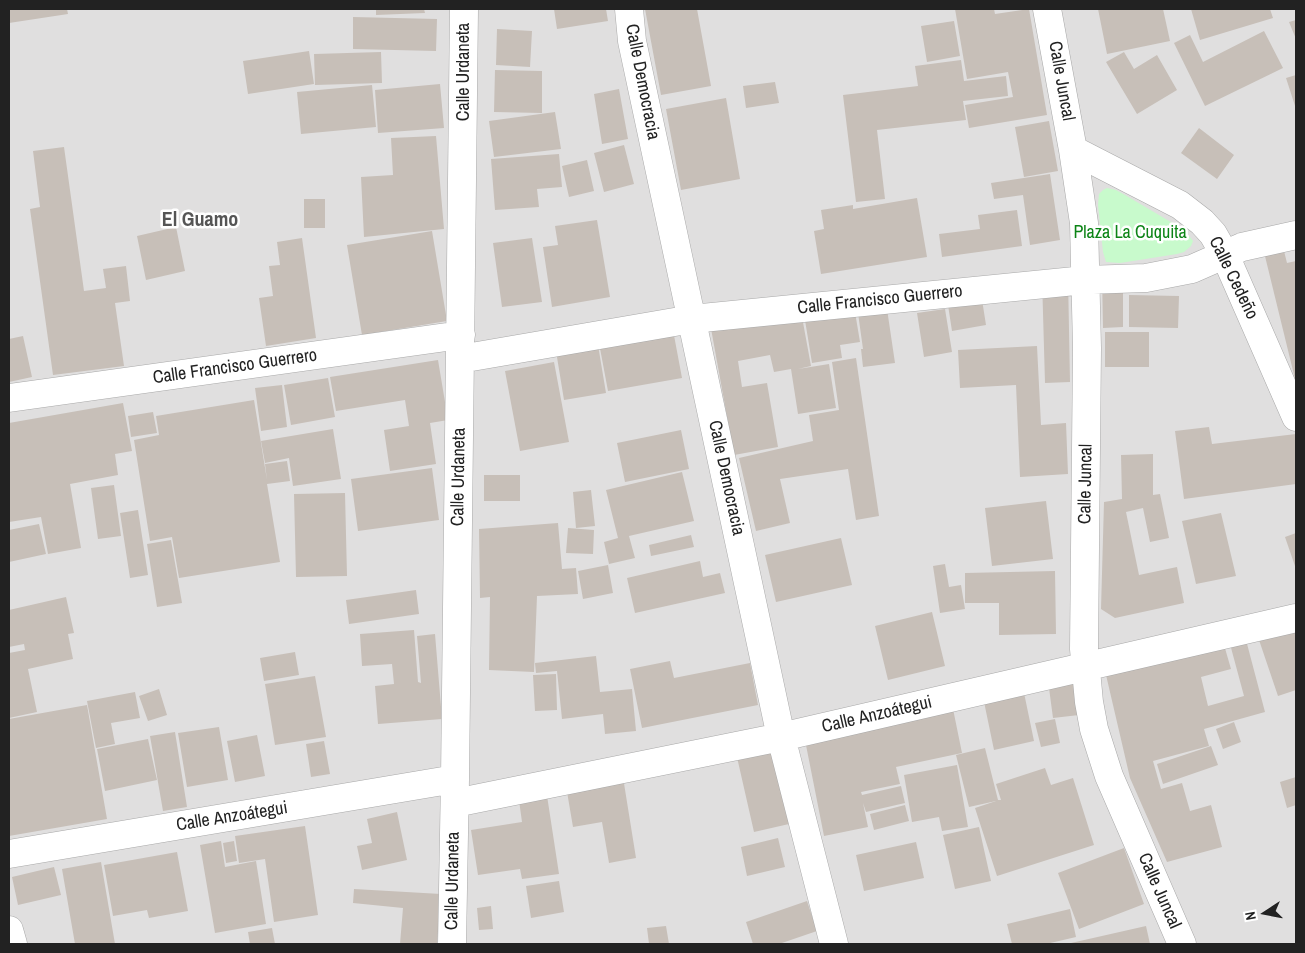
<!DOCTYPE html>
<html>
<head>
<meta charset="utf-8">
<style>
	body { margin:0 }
	#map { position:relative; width:1305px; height:953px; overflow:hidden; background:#f2efe9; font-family:"Archivo Narrow",sans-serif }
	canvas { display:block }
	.frame { position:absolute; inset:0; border:10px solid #222; pointer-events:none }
	.north { position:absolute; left:1240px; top:888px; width:50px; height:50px; -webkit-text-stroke:4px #fff; paint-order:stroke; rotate:259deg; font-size:14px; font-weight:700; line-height:20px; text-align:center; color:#222 }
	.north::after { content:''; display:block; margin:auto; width:18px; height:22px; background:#222; clip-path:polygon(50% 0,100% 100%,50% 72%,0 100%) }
</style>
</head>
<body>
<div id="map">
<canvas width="1305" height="953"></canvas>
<div class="frame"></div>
<div class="north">N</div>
</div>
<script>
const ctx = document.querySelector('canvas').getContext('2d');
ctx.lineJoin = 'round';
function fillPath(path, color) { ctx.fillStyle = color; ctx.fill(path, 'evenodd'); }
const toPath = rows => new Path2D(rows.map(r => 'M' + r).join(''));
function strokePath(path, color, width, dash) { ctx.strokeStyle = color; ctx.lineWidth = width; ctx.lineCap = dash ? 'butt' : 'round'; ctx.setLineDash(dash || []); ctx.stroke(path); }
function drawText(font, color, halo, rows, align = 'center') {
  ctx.font = font + ' "Archivo Narrow",sans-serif'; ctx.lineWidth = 5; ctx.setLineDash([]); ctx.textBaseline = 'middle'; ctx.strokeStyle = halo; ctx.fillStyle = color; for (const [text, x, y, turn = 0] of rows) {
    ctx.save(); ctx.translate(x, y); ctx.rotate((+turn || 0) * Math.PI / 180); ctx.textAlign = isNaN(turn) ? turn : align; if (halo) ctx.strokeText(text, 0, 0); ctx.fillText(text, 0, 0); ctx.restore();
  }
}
fillPath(toPath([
	[9,9,1296,9,1296,944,9,944]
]), '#e0dfdf');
fillPath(toPath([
	[1107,188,1116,190,1125,195,1181,228,1190,237,1193,241,1191,246,1184,252,1177,254,1120,263,1106,262,1103,252,1098,205,1099,194,1103,190]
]), '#c8facc');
fillPath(toPath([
	[9,9,67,9,68,14,9,23],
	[376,9,424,9,425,13,376,15],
	[554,9,606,9,608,21,557,29],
	[645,9,697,9,711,86,661,95],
	[955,9,994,9,995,14,1029,9,1047,115,969,128,965,105,1013,97,1008,72,967,79],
	[1098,9,1163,9,1170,41,1107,54],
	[1191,9,1270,9,1273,18,1200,40],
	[353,17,437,19,436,51,353,49],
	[1296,20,1296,39,1289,22],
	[954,21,960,56,927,62,921,26],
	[497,29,532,31,530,67,496,65],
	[1264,31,1283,68,1205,106,1174,43,1190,35,1203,62],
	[309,51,314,84,248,94,243,61],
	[381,52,382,83,315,85,314,54],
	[1124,52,1134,69,1157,55,1177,90,1137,114,1106,62],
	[961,60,964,81,1006,76,1008,96,963,101,966,120,877,130,885,199,856,202,843,95,918,86,915,66],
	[495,70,542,71,542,113,494,112],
	[1296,75,1296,109,1286,78],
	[775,82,779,103,746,108,743,86],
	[440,84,444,128,378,133,375,90],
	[372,85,376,127,301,134,297,92],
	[619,89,628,139,602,144,594,94],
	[726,98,740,179,681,190,666,109],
	[555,112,561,149,494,157,489,121],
	[1049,121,1058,171,1024,177,1015,127],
	[1199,128,1234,155,1217,179,1181,153],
	[436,136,444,229,364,237,361,177,393,175,391,138],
	[624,145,634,184,604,192,594,153],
	[64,147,84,291,106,288,103,269,126,266,130,301,115,303,124,366,53,375,30,209,40,207,33,151],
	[559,154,562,187,537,189,539,207,495,210,491,159],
	[587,160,594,191,569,197,562,166],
	[1050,174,1060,240,1030,245,1023,195,994,199,991,183],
	[917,198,927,257,821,274,814,231,824,229,821,210,853,205,853,209],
	[304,199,325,199,325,228,304,228],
	[1017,210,1022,246,942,257,939,234,980,229,978,215],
	[597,220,610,297,552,307,543,247,558,245,555,226],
	[176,227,185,271,146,280,137,236],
	[432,231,447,321,362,335,347,245],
	[302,238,316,338,266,346,259,298,273,296,269,266,280,265,277,242],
	[532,238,542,302,502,307,493,243],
	[1282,243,1287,263,1296,261,1296,383,1263,248],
	[1102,276,1123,276,1123,327,1103,328],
	[1068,277,1070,382,1045,383,1042,278],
	[980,287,986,325,952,331,946,292],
	[1129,295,1179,296,1178,328,1129,327],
	[800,306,811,366,798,369,829,364,836,408,798,414,791,369,774,372,770,355,738,361,742,387,767,383,778,447,734,455,710,323],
	[854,306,860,342,840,345,842,358,812,363,804,314],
	[887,309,895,363,863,367,861,349,863,349,858,313],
	[945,309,952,352,924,357,917,313],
	[673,330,682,378,608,391,599,343],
	[1105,332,1149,332,1149,367,1105,367],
	[23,336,32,377,9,382,9,339],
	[598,345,606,393,564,400,556,351],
	[1037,346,1041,425,1066,423,1068,474,1020,477,1016,385,960,388,958,350],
	[856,358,879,516,856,520,848,469,780,479,790,523,756,531,739,458,813,441,809,415,839,410,832,362],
	[438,360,448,420,430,423,436,464,390,471,384,430,409,426,405,400,336,411,330,377],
	[554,362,569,442,520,451,505,371],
	[328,378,335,417,291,425,284,385],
	[282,385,287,427,261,431,255,388],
	[254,400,267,480,265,464,287,461,290,481,267,484,280,562,179,578,172,537,150,541,134,440,159,435,156,416],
	[123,403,132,451,115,454,118,475,70,484,81,548,48,554,41,517,9,522,9,423],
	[153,412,157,433,131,437,128,416],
	[1209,427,1212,444,1296,434,1296,484,1184,499,1175,431],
	[333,429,341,479,293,486,289,458,265,463,261,441],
	[681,430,689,469,625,482,617,443],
	[1153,454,1153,495,1160,494,1169,538,1150,542,1143,508,1126,512,1139,575,1177,567,1184,603,1115,618,1101,609,1104,502,1122,499,1121,455],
	[432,468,439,520,358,531,351,479],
	[682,472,694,521,629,536,635,558,609,564,604,542,618,538,606,490],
	[484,475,520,475,520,501,484,501],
	[114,485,121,536,98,539,91,488],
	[591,490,595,526,576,528,573,492],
	[345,493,347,576,296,577,294,494],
	[1046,501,1053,559,992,566,985,508],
	[138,510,148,575,130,578,120,513],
	[1221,513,1236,576,1196,584,1182,521],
	[558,523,562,569,576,568,578,594,537,596,534,672,489,670,490,597,480,598,479,529],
	[39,524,46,554,9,562,9,530],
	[568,528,594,530,593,554,566,553],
	[1296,533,1296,569,1285,537],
	[691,535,694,547,651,556,649,545],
	[841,538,852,585,776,602,765,555],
	[171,540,182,603,157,607,147,544],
	[700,561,703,577,720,573,725,593,635,613,627,578],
	[945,564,949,587,961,585,965,609,940,613,933,566],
	[608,565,613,593,583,599,578,571],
	[1055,571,1056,634,999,635,999,603,965,603,965,573],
	[416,590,419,614,349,624,346,600],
	[66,597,74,633,68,634,73,659,28,669,37,712,9,718,9,653,25,650,24,644,9,647,9,610],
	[932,612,945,666,888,680,875,626],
	[1296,625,1296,690,1278,696,1258,637],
	[414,630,418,682,421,683,417,636,435,634,442,719,378,724,375,686,394,684,392,664,362,666,360,634],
	[1220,631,1231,669,1201,677,1208,706,1244,696,1230,644,1246,640,1265,712,1204,729,1209,746,1153,761,1161,789,1182,783,1190,811,1211,805,1222,847,1167,862,1130,778,1103,662],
	[295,652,299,675,264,681,260,658],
	[596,656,600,692,632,689,636,731,605,734,603,714,562,719,557,671,536,673,535,663],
	[670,661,674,678,750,663,758,705,642,728,630,669],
	[1074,670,1079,715,1053,718,1047,673],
	[556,674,557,710,535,711,533,675],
	[315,676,326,737,275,745,265,684],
	[1023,688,1034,741,994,750,983,697],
	[159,689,167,715,148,721,139,696],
	[135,692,140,718,111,723,115,744,96,748,87,701],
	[952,704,962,753,896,767,900,784,861,792,862,795,901,786,905,803,866,812,863,803,868,827,824,836,804,735],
	[87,705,107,819,9,836,9,719],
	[1055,719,1060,743,1041,747,1035,723],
	[1234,722,1241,742,1223,749,1216,729],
	[219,727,228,780,187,787,178,733],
	[175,732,187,807,163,811,150,736],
	[257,735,265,776,235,782,227,741],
	[768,736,789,824,754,832,734,744],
	[148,739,157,780,105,791,97,749],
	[324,741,330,774,311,777,306,744],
	[1211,746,1218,765,1163,784,1157,764],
	[985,748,998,800,1001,800,996,784,1045,768,1051,785,1073,778,1094,845,997,876,975,808,996,801,969,807,956,755],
	[957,765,968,827,942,831,939,817,912,822,904,775],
	[622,771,636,858,609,863,602,822,573,827,565,780],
	[1296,777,1296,805,1287,808,1280,782],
	[546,789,559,874,522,879,520,869,478,875,471,830,522,822,518,793],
	[905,805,909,821,874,830,870,814],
	[397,812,407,860,362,870,357,846,372,843,367,819],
	[305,826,318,915,274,922,265,859,239,863,235,836],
	[979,827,991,881,955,889,943,835],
	[778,838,785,867,747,876,741,847],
	[221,841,225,867,256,861,266,924,215,933,200,845],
	[234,841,237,861,226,863,223,843],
	[916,842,924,878,864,891,856,855],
	[1124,848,1144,904,1079,929,1058,873],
	[177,852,188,911,149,918,147,910,113,916,104,865],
	[101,862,115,944,75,944,62,869],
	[54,867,61,895,18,905,12,877],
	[559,881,564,912,531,918,526,886],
	[354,889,441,894,437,944,400,944,403,908,353,903],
	[807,901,817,931,779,944,753,944,746,922],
	[491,906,493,929,479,930,477,908],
	[1070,909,1076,937,1046,944,1012,944,1007,924],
	[666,926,669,944,649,944,647,928],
	[1146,926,1150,944,1071,944,1071,943],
	[272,928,275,944,250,944,248,932]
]), '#c7bfb8');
const minor = toPath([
	[629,9,632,41,781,737,834,944],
	[1047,9,1073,150,1084,223,1087,348,1084,649,1089,702,1094,729,1109,776,1182,944],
	[1073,150,1180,205,1202,222,1213,234,1225,255,1296,417],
	[460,359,692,319,1085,280,1146,278,1192,269,1242,247,1296,235],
	[9,398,461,335],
	[455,803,781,737,1296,618],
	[9,854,455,779],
	[9,930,13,944],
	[452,944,455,779,464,9]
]);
strokePath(minor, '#a9a9a9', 29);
strokePath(minor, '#fff', 28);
drawText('18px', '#222', '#fff', [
	["Calle Urdaneta",464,72,-90],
	["Calle Juncal",1061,81,80],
	["Calle Democracia",642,82,79],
	["Calle Cedeño",1233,278,64],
	["Calle Francisco Guerrero",880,300,-6],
	["Calle Francisco Guerrero",235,367,-8],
	["Calle Urdaneta",459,477,-89],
	["Calle Democracia",726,478,78],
	["Calle Juncal",1086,484,-89],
	["Calle Anzoátegui",877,715,-13],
	["Calle Anzoátegui",232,817,-9],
	["Calle Urdaneta",453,881,-89],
	["Calle Juncal",1159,891,66]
]);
drawText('18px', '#0c8416', '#fff', [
	["Plaza La Cuquita",1130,233]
]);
drawText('bold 20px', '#555', '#fff', [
	["El Guamo",200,221]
]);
</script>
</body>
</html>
